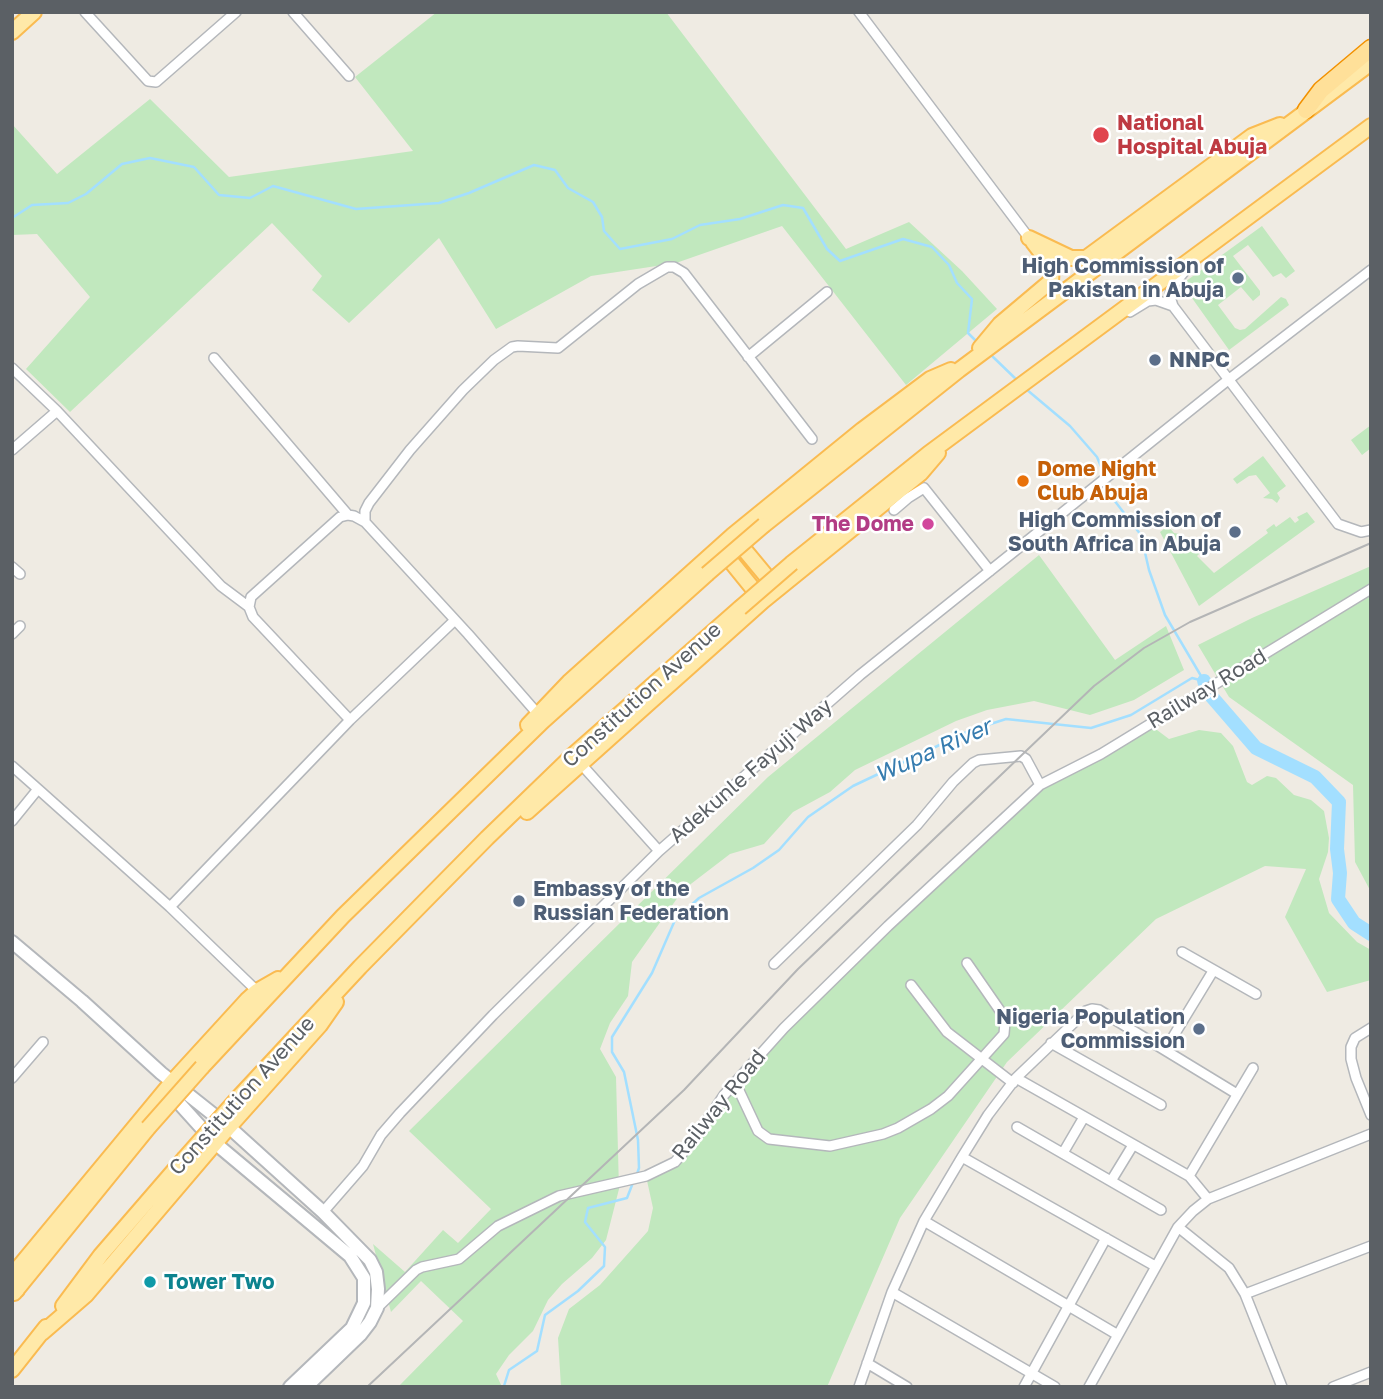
<!DOCTYPE html>
<html>
<head>
<meta charset="utf-8">
<style>
	body { margin:0 }
	#map { position:relative; width:1383px; height:1399px; overflow:hidden; background:#efebe3; font-family:"Golos Text",sans-serif }
	canvas { display:block }
	.frame { position:absolute; inset:0; border:14px solid #5b6065; pointer-events:none }
</style>
</head>
<body>
<div id="map">
<canvas width="1383" height="1399"></canvas>
<div class="frame"></div>
</div>
<script>
const ctx = document.querySelector('canvas').getContext('2d');
ctx.lineJoin = 'round';
function fillPath(path, color) { ctx.fillStyle = color; ctx.fill(path, 'evenodd'); }
const toPath = rows => new Path2D(rows.map(r => 'M' + r).join(''));
function strokePath(path, color, width, dash) { ctx.strokeStyle = color; ctx.lineWidth = width; ctx.lineCap = dash ? 'butt' : 'round'; ctx.setLineDash(dash || []); ctx.stroke(path); }
function drawText(font, color, halo, rows, align = 'center') {
  ctx.font = font + ' "Golos Text",sans-serif'; ctx.lineWidth = 5; ctx.setLineDash([]); ctx.textBaseline = 'middle'; ctx.strokeStyle = halo; ctx.fillStyle = color; for (const [text, x, y, turn = 0] of rows) {
    ctx.save(); ctx.translate(x, y); ctx.rotate((+turn || 0) * Math.PI / 180); ctx.textAlign = isNaN(turn) ? turn : align; if (halo) ctx.strokeText(text, 0, 0); ctx.fillText(text, 0, 0); ctx.restore();
  }
}
fillPath(toPath([
	[437,12,666,12,846,249,909,222,962,271,997,309,906,385,782,226,676,263,591,276,496,329,439,238,349,323,312,290,322,276,272,223,70,412,26,369,90,297,37,234,12,235,12,124,57,174,150,99,229,177,413,151,355,77],
	[1262,226,1295,271,1286,278,1281,273,1273,277,1248,245,1233,256,1260,291,1260,295,1253,301,1241,287,1218,305,1235,328,1240,330,1245,329,1281,297,1286,299,1289,305,1229,350,1182,284],
	[1371,425,1371,448,1362,455,1351,440],
	[1263,456,1286,486,1277,493,1280,498,1277,503,1272,499,1263,498,1270,493,1256,475,1249,476,1237,484,1233,479],
	[1307,512,1315,522,1199,606,1160,532,1168,526,1174,533,1180,534,1187,544,1196,543,1202,551,1197,556,1214,573,1268,533,1266,530,1274,524,1276,527,1290,517,1295,523,1299,520,1297,517],
	[1039,555,1115,660,1166,626,1184,670,1134,700,1090,715,1034,701,987,710,956,721,855,770,830,792,793,812,764,844,730,854,683,890,632,962,628,996,610,1023,600,1049,616,1077,619,1189,606,1240,592,1258,562,1284,548,1300,533,1331,509,1355,496,1374,502,1387,398,1387,463,1321,421,1281,391,1312,373,1244,405,1272,443,1230,458,1243,491,1209,409,1131,768,777],
	[1371,566,1371,892,1355,862,1353,785,1229,697,1198,645,1252,618],
	[1149,724,1169,739,1199,730,1221,733,1233,746,1247,782,1252,785,1267,776,1276,778,1294,795,1311,800,1324,811,1329,838,1328,852,1319,879,1329,913,1357,942,1371,950,1371,980,1327,992,1285,917,1306,869,1265,866,1156,919,1007,1062,900,1218,827,1387,561,1387,558,1338,569,1309,600,1285,648,1231,653,1208,646,1176,667,1168,784,1028,1040,785]
]), '#c1e8be');
strokePath(toPath([
	[12,218,32,205,68,203,86,194,122,164,150,158,194,167,219,195,250,198,273,186,356,209,439,203,469,193,534,165,555,170,568,188,593,202,602,217,604,231,620,249,672,239,700,225,740,219,783,205,803,208,827,249,840,261,903,239,932,247,949,265,957,283,972,299,968,333,978,343],
	[991,355,1019,382],
	[1026,389,1070,426,1097,457,1105,476],
	[1107,482,1114,500,1141,535,1149,570,1165,615,1204,681],
	[637,1174,639,1168,638,1140,624,1072,612,1052,612,1037,652,973,675,920,699,898,753,868,779,850,808,817,853,786,969,731,1006,719,1091,728,1131,715,1192,678,1204,681],
	[507,1387,504,1386,509,1370,537,1351,545,1315,578,1291,604,1266,605,1247,585,1222,588,1208,627,1198,634,1180]
]), '#a3dfff', 2.5);
strokePath(toPath([
	[1204,681,1212,697,1256,748,1315,777,1339,802,1337,849,1340,873,1338,899,1354,923,1371,934]
]), '#a3dfff', 14);
const minor = toPath([
	[85,12,148,81,156,82,236,12],
	[293,12,349,76],
	[859,12,1029,238],
	[1184,272,1171,288,1170,297,1173,306,1338,524,1361,532,1371,530],
	[1130,312,1148,301,1156,300,1173,306],
	[748,357,827,292],
	[214,358,348,515],
	[12,368,57,411,221,586,249,607],
	[12,450,57,411],
	[894,510,908,498,924,488,990,571],
	[365,522,365,511,369,503,410,450,463,390,494,360,512,347,518,346,558,348,638,284,667,267,674,267,684,273,812,439],
	[12,567,20,574],
	[12,634,20,626],
	[350,720,253,617,249,607,251,597,340,517,348,515,354,516,365,522,468,634,537,713],
	[581,764,659,851],
	[12,766,38,789,12,821],
	[38,789,170,907],
	[1182,952,1256,994],
	[774,964,917,825,953,782,973,763,979,760,1021,756,1026,759,1040,785],
	[911,985,947,1032,1013,1083],
	[257,991,170,907,350,720,455,620],
	[1371,1028,1355,1038,1351,1047,1351,1059,1356,1078,1371,1115],
	[1051,1043,1161,1105],
	[1165,1050,1213,971],
	[12,1078,43,1042],
	[1016,1078,1189,1176,1208,1199],
	[735,1082,758,1131,769,1139,830,1146,883,1134,898,1128,931,1109,948,1096,1004,1034,1005,1022,1003,1015,967,963],
	[1017,1127,1161,1210],
	[1063,1153,1084,1117],
	[962,1157,1155,1266],
	[1189,1176,1253,1068],
	[1111,1181,1133,1145],
	[323,1212,363,1166,381,1135,400,1113,493,1015,659,851,860,675,1228,380,1371,270],
	[924,1221,1118,1335],
	[1178,1227,1229,1268,1245,1294,1371,1246],
	[892,1292,1055,1387],
	[1245,1294,1282,1387],
	[377,1308,416,1270,422,1267,459,1259,498,1226,559,1196,646,1176,675,1162,696,1137,724,1095,784,1028,888,926,1040,785,1101,754,1371,589],
	[867,1363,907,1387],
	[859,1387,892,1292,924,1221,962,1157,988,1115,1016,1078,1086,1011,1092,1009,1099,1010,1237,1094],
	[1024,1387,1106,1238],
	[1089,1387,1178,1227,1193,1211,1208,1199,1371,1134],
	[1333,1387,1371,1372]
]);
const tertiary = toPath([
	[12,942,82,1001,161,1073,229,1127,323,1212,370,1260,376,1272,378,1289,377,1308,370,1322,360,1335,306,1387],
	[169,1092,215,1143,350,1256,364,1278,364,1303,352,1328,290,1387]
]);
const primary = toPath([
	[12,32,34,12],
	[1029,238,1071,258,1086,258,1252,136,1280,125],
	[980,348,1000,324,1051,281,1052,267,1033,242],
	[764,525,959,370,1371,63],
	[733,536,777,589],
	[720,548,763,601],
	[792,563,928,454,1371,126],
	[528,725,569,682,733,535,862,430,930,379,951,370],
	[527,812,763,601,921,473,938,453],
	[202,1067,343,916,543,721,707,574],
	[238,1098,360,967,487,838,573,755,740,608],
	[17,1290,15,1282,18,1268,172,1082,247,1000,257,991,278,979],
	[14,1293,148,1128],
	[63,1306,101,1255,184,1159],
	[42,1333,86,1295,229,1127,320,1025,336,1002],
	[12,1370,46,1327]
]);
const trunk = toPath([
	[1306,110,1321,90,1371,48]
]);
strokePath(minor, '#b4b7bb', 12);
strokePath(tertiary, '#b4b7bb', 16);
strokePath(primary, '#fabb51', 18);
strokePath(trunk, '#f29100', 19);
strokePath(minor, '#fff', 9);
strokePath(tertiary, '#fff', 12);
strokePath(primary, '#ffe9a8', 14);
strokePath(trunk, '#ffe099', 16);
strokePath(toPath([
	[367,1387,684,1090,798,969,1094,686,1144,648,1190,622,1371,543]
]), '#b4b5b6', 2);
const primaryBridge = toPath([
	[707,574,764,525],
	[740,608,792,563],
	[148,1128,202,1067],
	[184,1159,238,1098]
]);
strokePath(primaryBridge, '#fabb51', 18, []);
strokePath(primaryBridge, '#ffe9a8', 14);
for (const [x, y, r, color] of [
	[1101,135,9,"#e0444e"],
	[1238,278,7,"#5c6f8a"],
	[1155,360,7,"#5c6f8a"],
	[1023,481,7,"#e8710a"],
	[928,524,7,"#d1479c"],
	[1235,532,7,"#5c6f8a"],
	[519,901,7,"#5c6f8a"],
	[1199,1029,7,"#5c6f8a"],
	[150,1282,7,"#0f9aa8"]
]) { const dot = new Path2D(); dot.arc(x, y, r, 0, 2 * Math.PI); ctx.fillStyle = color; ctx.fill(dot); strokePath(dot, '#fff', 2.5); }
drawText('bold 21px', '#be3a42', '#fff', [
	["National",1117,123],
	["Hospital Abuja",1117,147]
], 'left');
drawText('bold 21px', '#4e5e75', '#fff', [
	["High Commission of",1224,266],
	["Pakistan in Abuja",1224,290],
	["NNPC",1169,360,"left"],
	["High Commission of",1221,520],
	["South Africa in Abuja",1221,544],
	["Embassy of the",533,889,"left"],
	["Russian Federation",533,913,"left"],
	["Nigeria Population",1185,1017],
	["Commission",1185,1041]
], 'right');
drawText('bold 21px', '#c56008', '#fff', [
	["Dome Night",1037,469],
	["Club Abuja",1037,493]
], 'left');
drawText('bold 21px', '#b23c85', '#fff', [
	["The Dome",914,524]
], 'right');
drawText('21px', '#5b6065', '#fff', [
	["Railway Road",1207,689,-31],
	["Constitution Avenue",642,695,-42],
	["Adekunle Fayuji Way",751,771,-41],
	["Constitution Avenue",242,1096,-48],
	["Railway Road",719,1105,-51]
]);
drawText('bold 21px', '#0d838f', '#fff', [
	["Tower Two",164,1282]
], 'left');
drawText('italic 23px', '#367caf', '#fff', [
	["Wupa River",933,751,-24]
]);
</script>
</body>
</html>
